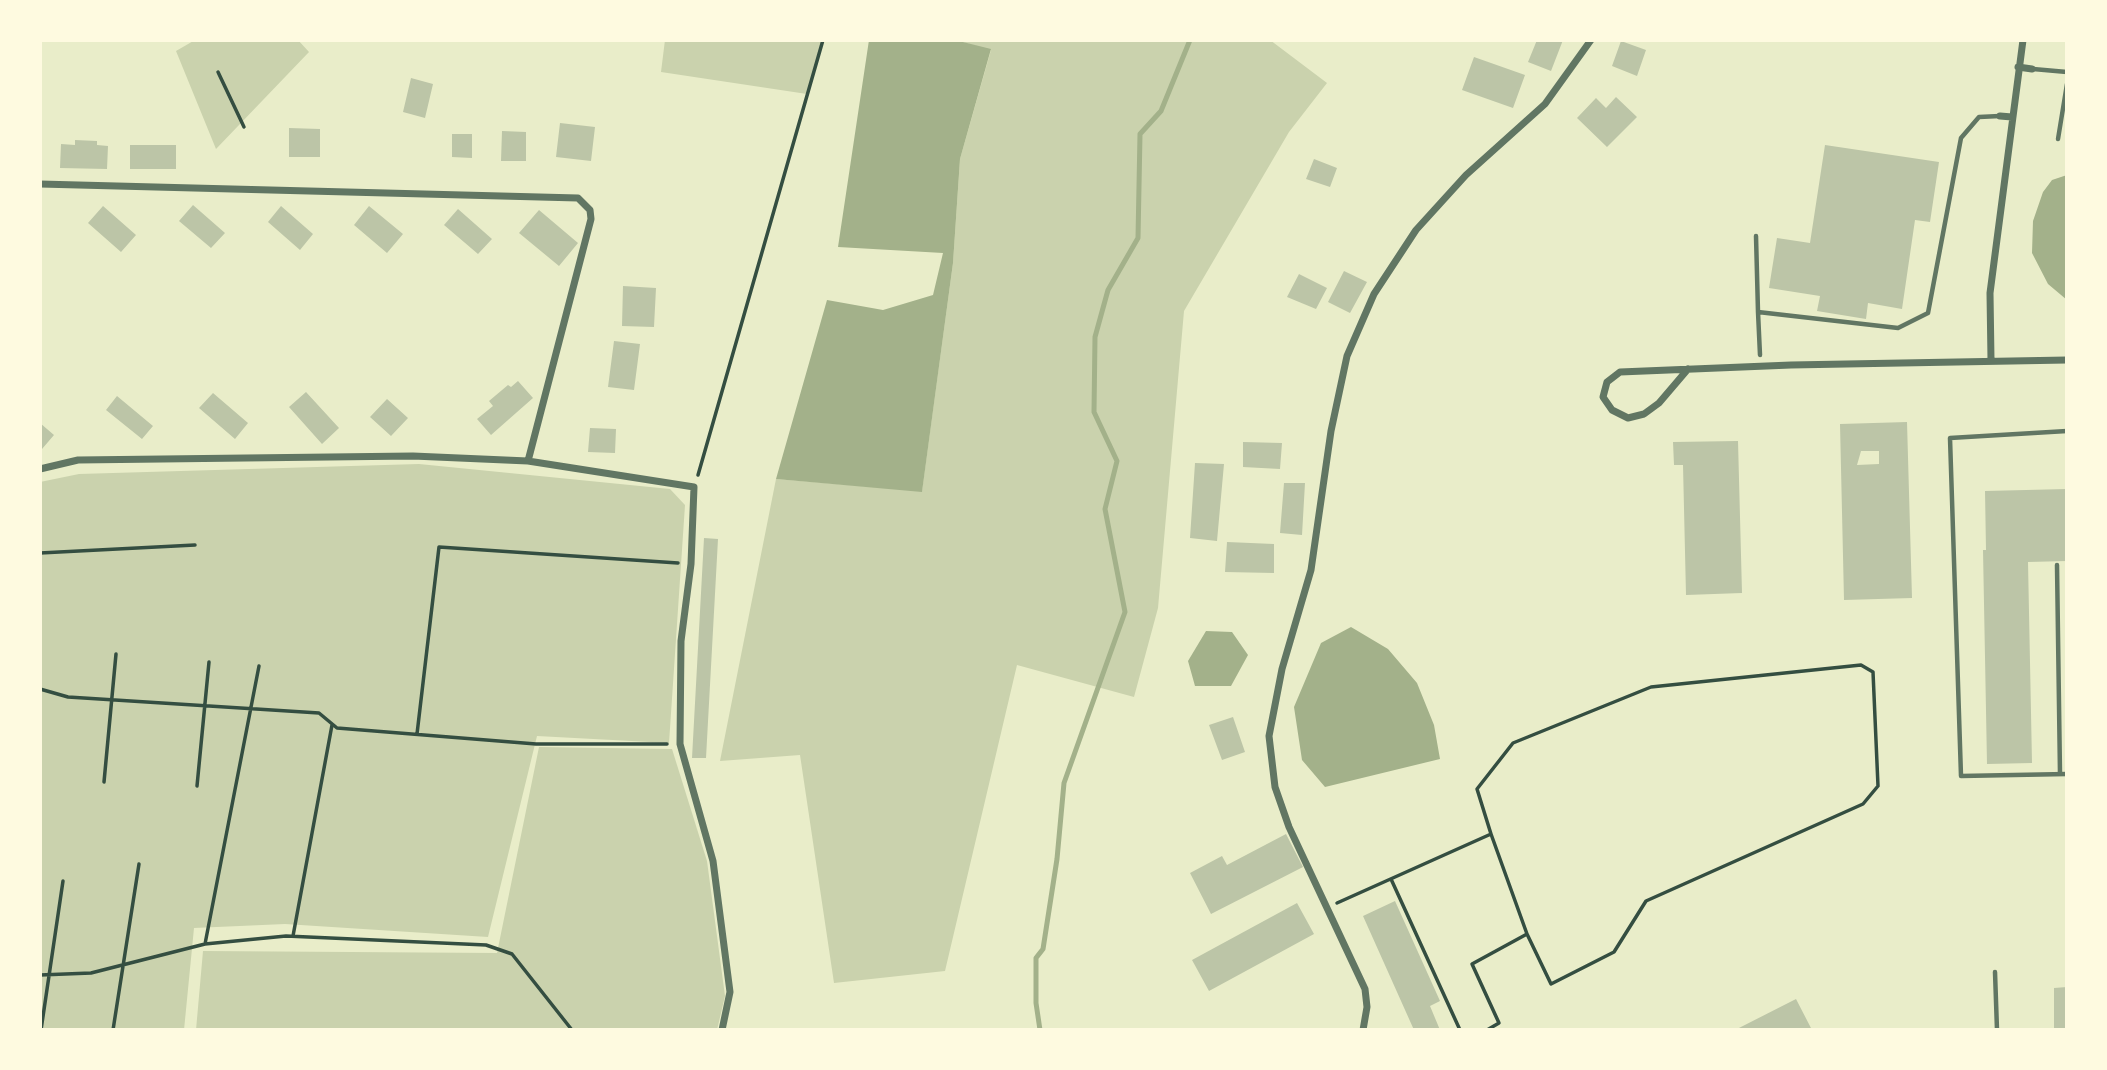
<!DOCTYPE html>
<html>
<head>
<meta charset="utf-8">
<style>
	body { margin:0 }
	#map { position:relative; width:2107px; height:1070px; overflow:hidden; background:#e9edc9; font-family:Ubuntu,sans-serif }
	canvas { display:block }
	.frame { position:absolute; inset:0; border:42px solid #fefae0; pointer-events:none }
</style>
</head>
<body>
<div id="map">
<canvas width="2107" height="1070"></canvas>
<div class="frame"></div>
</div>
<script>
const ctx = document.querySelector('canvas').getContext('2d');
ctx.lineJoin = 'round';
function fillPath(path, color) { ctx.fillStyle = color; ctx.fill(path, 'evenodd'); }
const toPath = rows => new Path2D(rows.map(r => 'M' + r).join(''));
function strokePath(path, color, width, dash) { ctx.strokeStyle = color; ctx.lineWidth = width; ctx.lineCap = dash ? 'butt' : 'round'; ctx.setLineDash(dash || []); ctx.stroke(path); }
fillPath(toPath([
	[195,40,298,40,309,52,216,149,176,51],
	[665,40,822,40,807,94,661,72],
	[955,40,1270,40,1327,83,1289,132,1184,311,1158,608,1134,697,1017,665,945,971,834,983,800,755,720,761,776,479,922,491,953,263,960,159,991,50],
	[419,464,670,489,685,505,669,743,537,736,488,937,285,924,194,928,184,1030,40,1030,40,482,79,474],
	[539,747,672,749,707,861,725,996,717,1030,196,1030,203,951,497,953]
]), '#cad2ad');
fillPath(toPath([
	[869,40,955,40,991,49,960,159,953,263,922,492,776,479,827,300,883,310,933,295,943,253,838,247],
	[2067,175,2067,300,2048,284,2032,253,2033,221,2043,192,2052,180],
	[1351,627,1388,649,1417,683,1434,725,1440,759,1325,787,1302,760,1294,707,1321,643],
	[1206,631,1232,632,1248,655,1231,686,1195,686,1188,661]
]), '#a3b18a');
strokePath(toPath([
	[1040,1030,1036,1003,1036,958,1043,949,1057,859,1064,783,1125,612,1105,509,1117,461,1094,412,1095,337,1108,290,1138,238,1140,134,1161,111,1190,40]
]), '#a3b18a', 5);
fillPath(toPath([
	[1537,40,1563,40,1551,71,1528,62],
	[1621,41,1646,50,1637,76,1612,66],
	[1474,57,1525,75,1513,108,1462,90],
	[411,78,433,84,425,118,403,112],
	[1616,97,1637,117,1607,147,1577,118,1596,98,1606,108],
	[560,123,595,127,591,161,556,157],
	[289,128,320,129,320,157,289,157],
	[502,131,526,132,526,161,501,161],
	[452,134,472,134,472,158,452,157],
	[75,140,97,141,97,145,108,146,107,169,60,168,61,144,75,145],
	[130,145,176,145,176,169,130,169],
	[1825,145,1939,162,1930,222,1915,220,1902,309,1868,303,1866,319,1817,311,1820,296,1769,288,1777,238,1810,243],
	[1314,159,1337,168,1330,187,1306,179],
	[193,205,225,233,211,248,179,221],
	[103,206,136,235,121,252,88,223],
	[281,206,313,234,300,250,268,222],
	[369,206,403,234,387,253,354,225],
	[458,209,492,239,478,254,444,225],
	[539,210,578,243,559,266,519,233],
	[1344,271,1367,282,1350,313,1328,302],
	[1299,274,1327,288,1316,309,1287,297],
	[623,286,656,288,654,327,622,326],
	[614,341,640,344,634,390,608,387],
	[518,381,533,398,491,435,477,419,493,406,489,401,508,385,511,387],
	[306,392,339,428,322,444,289,407],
	[213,393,248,423,235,439,199,408],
	[117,396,153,426,142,439,106,410],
	[387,399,408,418,391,436,370,417],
	[1907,422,1912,598,1844,600,1840,424],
	[1861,451,1879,451,1879,464,1857,465],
	[40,423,54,435,42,449,40,447],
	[590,428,616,429,615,453,588,452],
	[1738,441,1742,593,1686,595,1683,465,1674,465,1673,442],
	[1243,442,1282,443,1280,469,1243,467],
	[1195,463,1224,464,1217,541,1190,538],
	[1284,483,1305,483,1302,535,1280,533],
	[2067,489,2067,561,2028,562,2032,763,1987,764,1983,550,1986,550,1985,491],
	[704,538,718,539,706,758,692,758],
	[1227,542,1274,544,1274,573,1225,572],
	[1233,717,1245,752,1222,760,1209,725],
	[1286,834,1303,867,1211,914,1190,873,1222,856,1227,865],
	[1395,901,1440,1001,1430,1006,1440,1030,1414,1030,1363,916],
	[1297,903,1314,934,1209,991,1192,960],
	[2067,987,2067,1030,2054,1030,2054,988],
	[1796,999,1812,1030,1735,1030]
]), '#bcc5a7');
strokePath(toPath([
	[218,72,244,127],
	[698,475,823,40],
	[40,553,195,545],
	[40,689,68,697,319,713,337,728,536,744,667,744],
	[417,734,439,547,678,563],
	[104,782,116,654],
	[197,786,209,662],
	[1491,834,1527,934],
	[1391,879,1460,1030],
	[1337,903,1491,834,1477,789,1513,743,1651,687,1861,665,1873,672,1878,786,1863,804,1646,901,1614,952,1551,984,1527,934,1472,964,1499,1023,1487,1030],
	[293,936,332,725],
	[205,944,259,666],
	[40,975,91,973,205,944,286,936,486,945,512,954,572,1030],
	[41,1030,63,881],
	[113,1030,139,864]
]), '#344e41', 3.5);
strokePath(toPath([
	[2033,69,2067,72],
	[2058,139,2067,84],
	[1756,236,1758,312],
	[1760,355,1758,312,1898,328,1928,313,1961,138,1979,117,2000,116],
	[2067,431,1950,438,1961,776,2067,774],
	[2057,565,2060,774],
	[1995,972,1997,1030]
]), '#617663', 4.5);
strokePath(toPath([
	[2018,67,2032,69],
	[2000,116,2012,117],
	[40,184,578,198,590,210,591,219,528,461],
	[1991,360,1990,293,2023,40],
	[1688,369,1659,403,1644,414,1628,418,1612,410,1603,397,1607,382,1620,372,1791,365,2067,360],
	[40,469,78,460,413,456,528,461,694,487,691,564,681,641,680,744,713,861,730,992,722,1030],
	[1363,1030,1367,1007,1365,989,1289,827,1275,787,1269,736,1282,669,1311,570,1331,431,1347,356,1374,294,1416,230,1466,175,1545,104,1591,40]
]), '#617663', 7);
</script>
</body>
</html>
